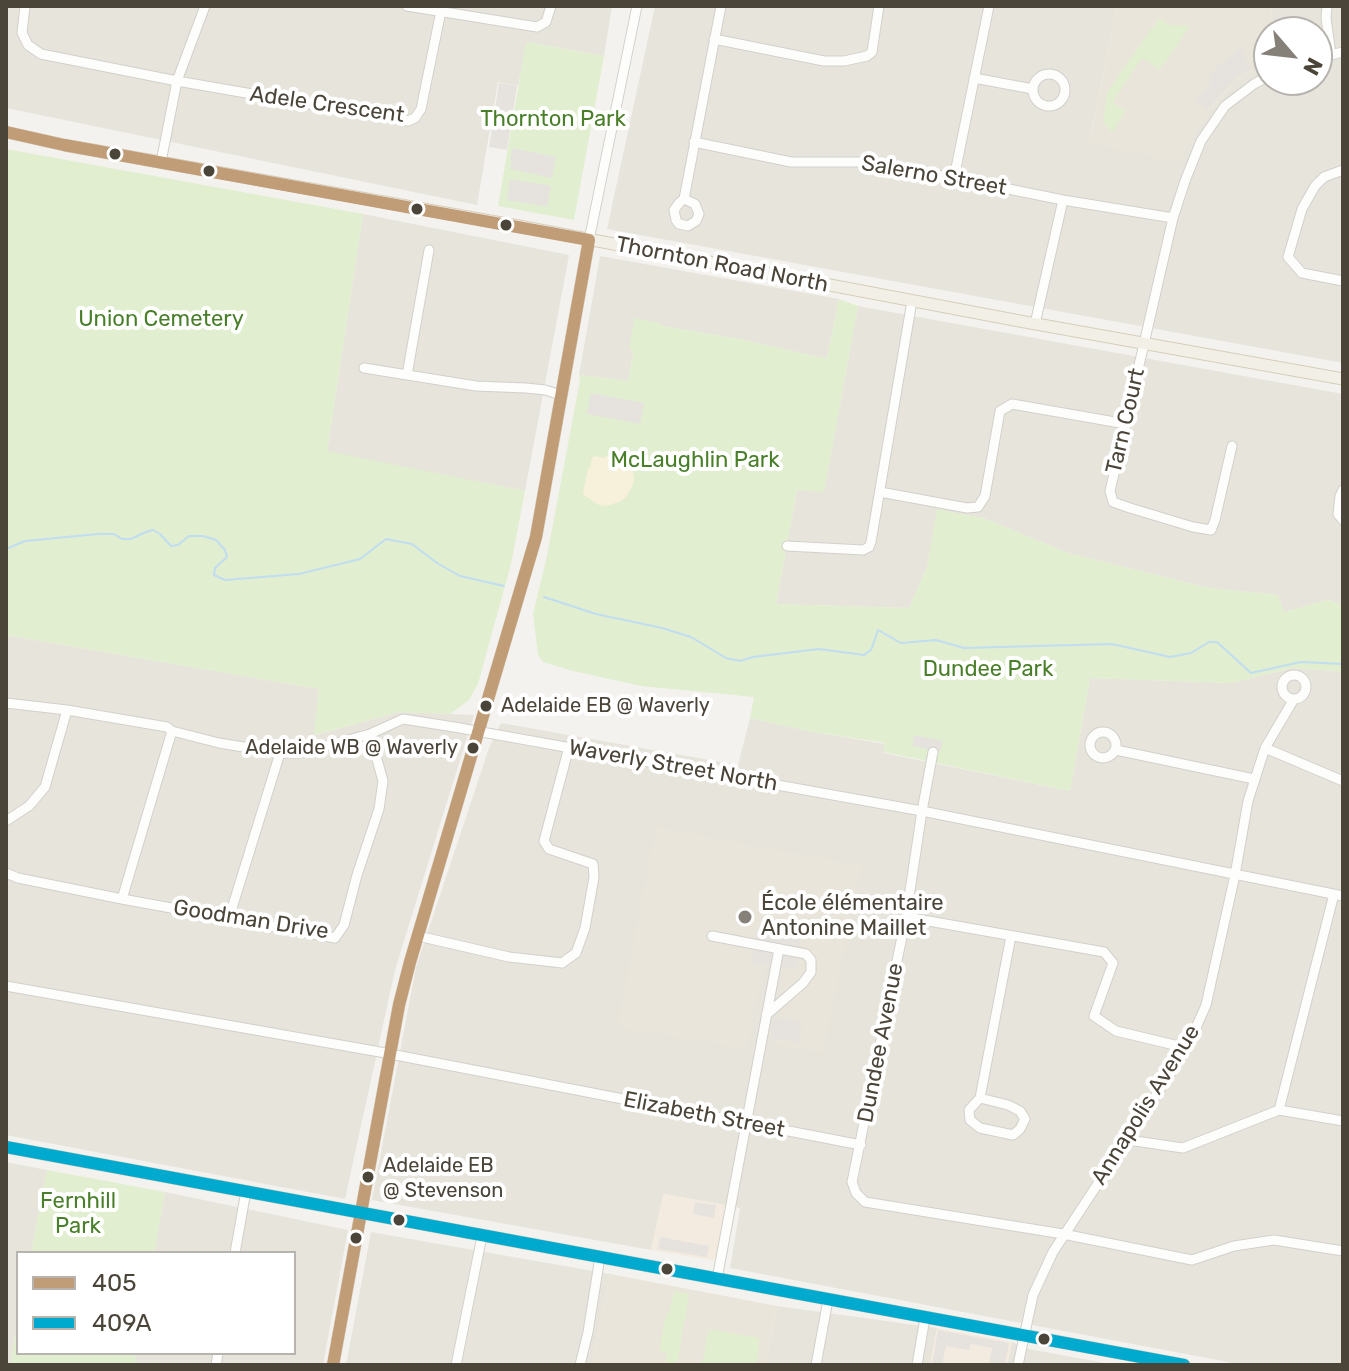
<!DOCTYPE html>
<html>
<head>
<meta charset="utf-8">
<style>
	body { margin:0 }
	#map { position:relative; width:1349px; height:1371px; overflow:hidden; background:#f4f2ee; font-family:Rubik,sans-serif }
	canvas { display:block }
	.frame { position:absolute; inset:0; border:8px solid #4b4439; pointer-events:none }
	.legend { position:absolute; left:16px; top:1251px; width:280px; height:104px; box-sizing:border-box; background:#fff; border:2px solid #b7b4b0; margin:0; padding:10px 14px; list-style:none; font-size:24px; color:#4b4439 }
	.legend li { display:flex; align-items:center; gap:16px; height:40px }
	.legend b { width:40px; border:2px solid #b7b4b0 }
	.north { position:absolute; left:1253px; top:16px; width:80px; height:80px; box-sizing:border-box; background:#fff; border:2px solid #b7b4b0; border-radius:50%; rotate:118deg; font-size:22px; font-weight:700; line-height:32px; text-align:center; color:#4b4439 }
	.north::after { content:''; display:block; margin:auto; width:28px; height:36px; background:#868178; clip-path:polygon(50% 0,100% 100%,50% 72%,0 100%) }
</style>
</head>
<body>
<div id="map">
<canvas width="1349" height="1371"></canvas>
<div class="frame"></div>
<ul class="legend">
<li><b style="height:10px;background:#c09c77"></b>405</li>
<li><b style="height:10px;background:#00a9ce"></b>409A</li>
</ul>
<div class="north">N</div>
</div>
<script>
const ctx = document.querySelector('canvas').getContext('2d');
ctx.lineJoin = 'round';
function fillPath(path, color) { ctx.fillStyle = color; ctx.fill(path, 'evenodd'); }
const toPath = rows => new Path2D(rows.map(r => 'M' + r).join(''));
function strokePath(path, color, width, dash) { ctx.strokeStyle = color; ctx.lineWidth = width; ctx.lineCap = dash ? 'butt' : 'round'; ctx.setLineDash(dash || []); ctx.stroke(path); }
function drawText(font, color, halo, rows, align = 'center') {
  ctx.font = font + ' Rubik,sans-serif'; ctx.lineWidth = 8; ctx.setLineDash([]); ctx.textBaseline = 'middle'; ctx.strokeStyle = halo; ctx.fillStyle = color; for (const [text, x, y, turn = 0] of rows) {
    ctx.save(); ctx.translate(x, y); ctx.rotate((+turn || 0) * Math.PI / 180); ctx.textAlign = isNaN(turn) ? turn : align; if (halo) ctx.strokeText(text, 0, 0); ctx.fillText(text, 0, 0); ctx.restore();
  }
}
fillPath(toPath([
	[6,6,612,6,604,56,527,42,518,86,498,82,477,205,6,108],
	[655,6,1117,6,1089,143,1178,161,1207,113,1237,80,1269,61,1269,80,1317,80,1317,32,1275,32,1271,12,1273,6,1343,6,1343,363,607,229],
	[363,214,569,255,525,491,327,452],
	[600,256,839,299,827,359,744,340,662,326,630,349,634,350,628,381,579,375],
	[858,306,1343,394,1343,605,1328,600,1284,612,1278,595,1208,588,1071,554,983,518,938,510,927,567,909,608,776,604,797,490,824,491],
	[6,635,319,689,315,735,399,712,474,715,395,970,345,1199,6,1135],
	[1292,668,1337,671,1343,673,1343,1365,1244,1365,730,1268,740,1208,664,1194,651,1250,372,1200,416,967,489,748,501,723,738,765,750,718,808,731,885,744,884,753,1070,791,1090,678,1231,683],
	[6,1162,47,1170,31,1253,18,1253,18,1322,10,1365,6,1365],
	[165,1192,348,1230,323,1365,134,1365,136,1353,294,1353,294,1253,154,1253],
	[371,1232,610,1274,592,1365,346,1365],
	[777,1306,937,1328,930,1365,765,1365],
	[1012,1342,1029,1349,1115,1365,1007,1365]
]), '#e7e4dc');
fillPath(toPath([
	[663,1194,733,1206,722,1262,651,1250],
	[937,1328,1012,1342,1007,1365,930,1365]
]), '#f3ebdf');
fillPath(toPath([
	[1117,6,1273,6,1271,12,1275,32,1269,32,1269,61,1237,80,1207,113,1178,161,1089,144],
	[656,827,862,866,823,1053,775,1044,786,972,764,968,746,1048,617,1027],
	[610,1274,777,1306,765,1365,592,1365]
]), '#eae5da');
fillPath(toPath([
	[1159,18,1170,25,1190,26,1160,70,1142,58,1113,102,1126,111,1112,133,1103,122,1107,92],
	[526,42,604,56,574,220,498,206],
	[6,149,363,214,327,451,525,491,511,564,478,684,469,700,450,714,399,712,314,735,319,689,6,635],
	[839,299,858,306,824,492,797,490,776,604,909,608,927,567,937,509,983,518,1071,554,1208,588,1278,595,1284,612,1328,600,1343,605,1343,673,1337,671,1292,668,1231,683,1090,678,1070,791,884,752,885,743,808,731,750,718,754,697,641,686,573,671,543,662,538,655,533,614,547,556,580,380,579,375,628,381,634,351,629,349,635,318,662,324,662,326,744,340,827,359],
	[47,1170,165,1192,154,1253,31,1253],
	[674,1291,689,1294,677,1365,665,1365,667,1352,659,1351,666,1314,669,1313],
	[18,1322,18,1353,136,1353,134,1365,10,1365],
	[708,1329,760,1338,756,1365,702,1365]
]), '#e1eecf');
fillPath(toPath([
	[594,456,605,458,606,456,628,461,632,467,634,478,633,485,626,497,619,502,606,506,599,505,584,495,583,492,588,468,590,468,592,458]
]), '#f7f0da');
fillPath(toPath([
	[1240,48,1251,68,1241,73,1207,109,1195,100,1211,83,1207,78,1221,63],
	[499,83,517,86,507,150,489,147],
	[512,148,556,157,552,178,510,169,512,162,510,161],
	[510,179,551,186,547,207,507,200],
	[591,393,644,403,640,424,587,414],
	[914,735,943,741,940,752,912,746],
	[756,931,801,937,796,970,751,964],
	[774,1017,802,1021,799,1042,771,1038],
	[695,1202,716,1205,714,1218,693,1214],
	[660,1237,709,1246,707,1257,658,1249],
	[938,1330,1009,1343,1005,1365,989,1365,992,1348,971,1344,969,1350,946,1346,942,1365,932,1365]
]), '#e6e3df');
strokePath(toPath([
	[6,549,25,541,98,534,114,534,122,539,131,539,146,532,153,530,160,534,171,546,178,545,189,536,203,536,216,540,225,550,227,557,215,568,214,575,225,580,299,574,360,559,386,539,412,544,437,563,460,576,504,586],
	[544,597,596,614,662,628,691,637,726,658,740,661,753,657,819,649,864,655,871,650,878,630,901,643,936,640,964,648,1112,644,1170,657,1191,653,1209,642,1217,642,1251,673,1301,662,1343,664]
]), '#c0ddf1', 2);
const minor = toPath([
	[25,6,22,33,28,45,41,54,177,81,408,121,415,118,421,109,441,11],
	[407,6,537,27,546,22,551,6],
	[1327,6,1326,18,1331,54],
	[714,39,824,61,844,61,867,56,872,52,879,6],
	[1317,58,1343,52],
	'1033 90a16 16 0 1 1 32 0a16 16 0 1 1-32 0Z',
	[974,78,1033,89],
	[694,142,791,162,863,162,954,178,1063,200,1173,218],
	[161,162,177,81,205,6],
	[1343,170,1324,177,1315,186,1302,209,1288,257,1302,273,1343,281],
	[954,178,989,6],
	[684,199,695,204,699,214,696,221,688,226,679,224,676,220,674,210,680,202,684,199,721,6],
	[589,240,637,6],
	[1035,324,1063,200],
	[364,368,476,386,526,388,545,390,561,395],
	[407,375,429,250],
	[1232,446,1215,520,1211,530,1193,527,1130,508,1113,502,1110,491,1173,218,1185,181,1201,141,1225,106,1254,84,1269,76],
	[1343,490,1340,496,1338,514,1343,520],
	[880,492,967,508,978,507,985,496,1000,411,1012,404,1126,424],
	[787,546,863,550,869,547,871,542,912,301],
	'1282 687a12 12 0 1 1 24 0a12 12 0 1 1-24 0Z',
	[6,703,67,710,167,727,172,731,219,743,280,753,300,753,370,734,403,719,454,727,922,811,1343,896],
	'1090 745a13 13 0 1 1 26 0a13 13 0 1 1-26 0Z',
	[1265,748,1343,781],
	[1116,750,1254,779],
	[933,752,922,811,906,917,852,1182,856,1193,865,1202,1063,1234,1192,1260,1234,1246,1274,1240,1343,1251],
	[6,821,29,806,45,787,67,710],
	[6,873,18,878,122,899,335,938,344,925,357,875,379,809,383,781,370,734],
	[122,899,172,731],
	[906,917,1104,952,1113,963,1094,1016,1116,1031,1187,1048],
	[229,918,280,753],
	[418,936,509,957,562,963,576,953,585,928,594,877,593,864,549,849,544,841,569,747],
	[712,936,806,954,811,960,811,972,803,983,766,1015],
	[6,986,380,1052,861,1145],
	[980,1098,1008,1105,1020,1111,1025,1119,1020,1129,1013,1135,980,1128,970,1120,969,1110,980,1098,1011,936],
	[1279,1110,1334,894],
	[1128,1140,1183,1148,1279,1110,1343,1121],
	[235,1253,246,1191],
	[717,1279,779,949],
	[216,1365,218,1353],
	[456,1365,482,1236],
	[580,1365,588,1332,600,1257],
	[816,1365,828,1300],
	[917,1365,925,1318],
	[1018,1365,1033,1295,1053,1252,1187,1048,1206,1005,1235,875,1248,801,1265,748,1294,699]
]);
const major = toPath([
	[6,132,64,145,524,227,1025,322,1343,379],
	[6,1147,1184,1365],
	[333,1365,399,1005,410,962,536,537,589,240]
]);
strokePath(minor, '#d2d0cb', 11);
strokePath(major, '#d6cebb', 13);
strokePath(minor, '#fdfdfc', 9);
strokePath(major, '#f2efe6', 11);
strokePath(toPath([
	[6,132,64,145,589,240,536,537,410,962,399,1005,333,1365]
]), '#c09c77', 12);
strokePath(toPath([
	[6,1147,1184,1365]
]), '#00a9ce', 12);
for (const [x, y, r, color] of [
	[115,154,7,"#4b4439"],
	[209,171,7,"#4b4439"],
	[417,209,7,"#4b4439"],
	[506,225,7,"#4b4439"],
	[486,706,7,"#4b4439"],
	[473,748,7,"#4b4439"],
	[745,917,8,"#868178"],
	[368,1177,7,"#4b4439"],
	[399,1220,7,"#4b4439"],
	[356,1238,7,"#4b4439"],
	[667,1269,7,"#4b4439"],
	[1044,1339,7,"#4b4439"]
]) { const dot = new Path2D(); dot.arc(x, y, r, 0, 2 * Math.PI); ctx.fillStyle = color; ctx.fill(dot); strokePath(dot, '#fff', 3); }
drawText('20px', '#4b4439', '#fff', [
	["Adelaide EB @ Waverly",501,706],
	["Adelaide WB @ Waverly",458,748,"right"],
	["Adelaide EB",383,1166],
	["@ Stevenson",383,1191]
], 'left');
drawText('22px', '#4b4439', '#fff', [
	["Adele Crescent",327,105,8],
	["Salerno Street",934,176,10],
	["Thornton Road North",722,265,11],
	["Tarn Court",1126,421,-77],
	["Waverly Street North",673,766,10],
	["Goodman Drive",251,920,9],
	["Dundee Avenue",881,1043,-79],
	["Annapolis Avenue",1146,1105,-58],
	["Elizabeth Street",704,1115,11]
]);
drawText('22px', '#4a7f2a', '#fff', [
	["Thornton Park",553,120],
	["Union Cemetery",161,320],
	["McLaughlin Park",695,461],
	["Dundee Park",988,670],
	["Fernhill",78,1202],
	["Park",78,1227]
]);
drawText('22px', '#4b4439', '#fff', [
	["École élémentaire",761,904],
	["Antonine Maillet",761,929]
], 'left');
</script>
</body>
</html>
